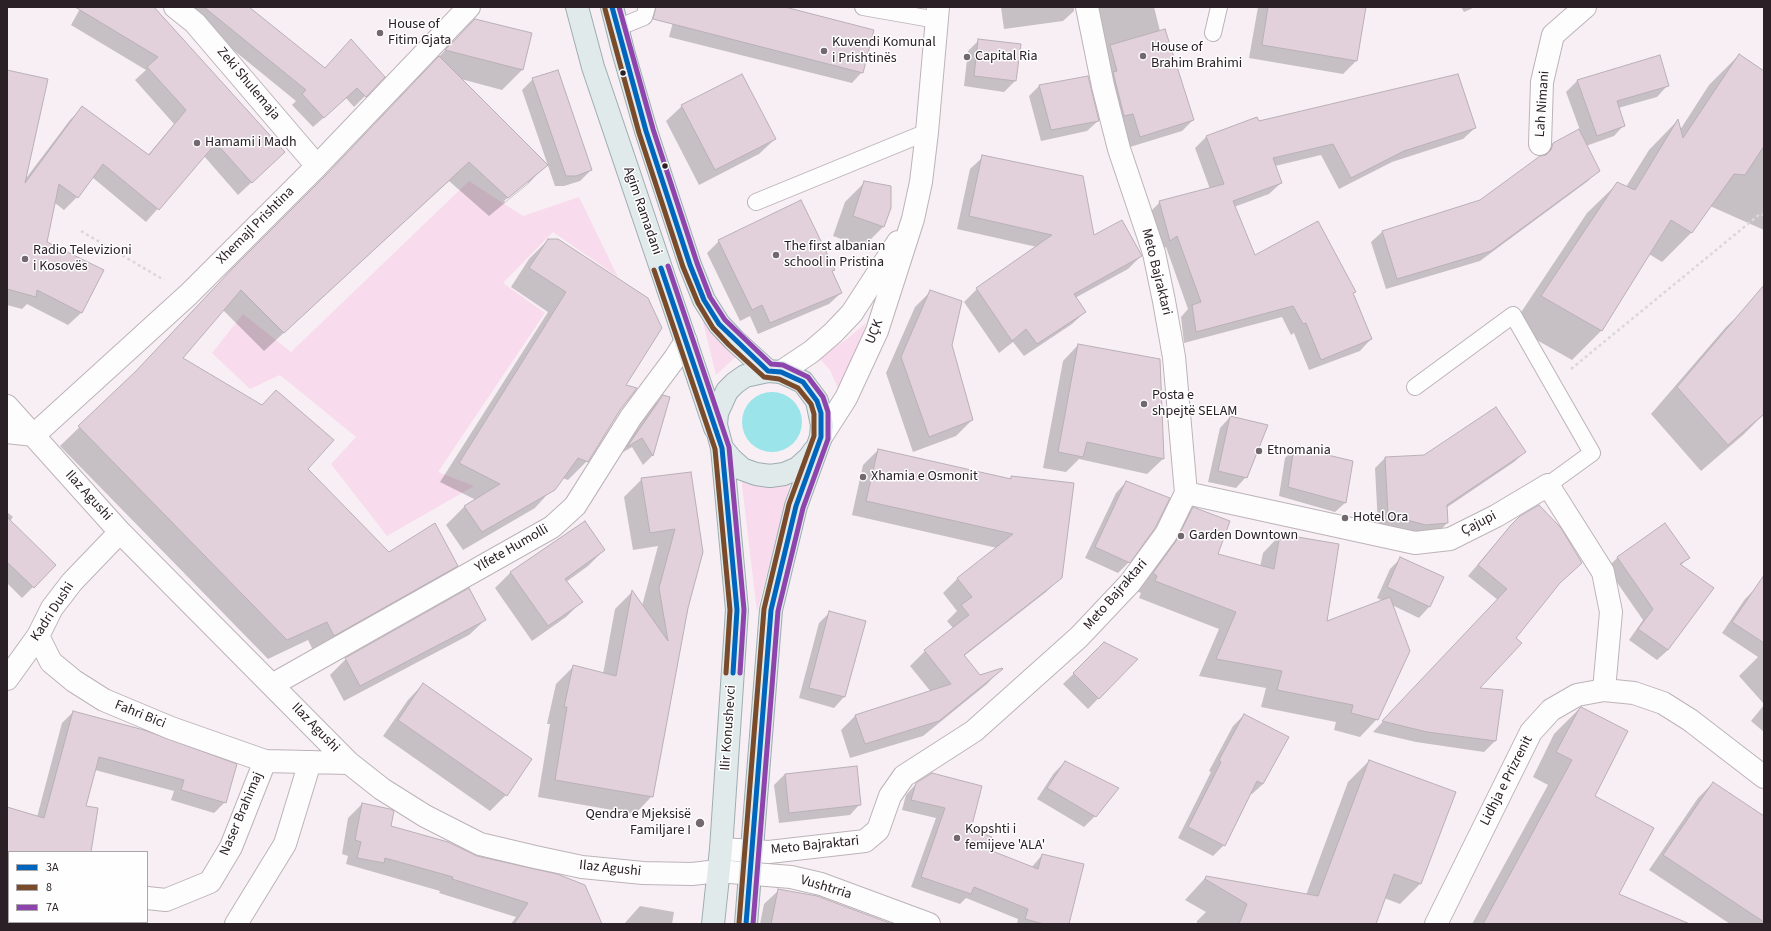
<!DOCTYPE html>
<html>
<head>
<meta charset="utf-8">
<style>
	body { margin:0 }
	#map { position:relative; width:1771px; height:931px; overflow:hidden; background:#f8eff4; font-family:"Source Sans 3",sans-serif }
	canvas { display:block }
	.frame { position:absolute; inset:0; border:8px solid #2a2026; pointer-events:none }
	.legend { position:absolute; left:8px; top:851px; width:140px; height:72px; box-sizing:border-box; background:#fefefe; border:1px solid #a9a5a8; margin:0; padding:5px 7px; list-style:none; font-size:12px; color:#2a2026 }
	.legend li { display:flex; align-items:center; gap:8px; height:20px }
	.legend b { width:20px; border:1px solid #a9a5a8 }
</style>
</head>
<body>
<div id="map">
<canvas width="1771" height="931"></canvas>
<div class="frame"></div>
<ul class="legend">
<li><b style="height:5px;background:#0065bd"></b>3A</li>
<li><b style="height:5px;background:#7a4b2a"></b>8</li>
<li><b style="height:5px;background:#8e44ad"></b>7A</li>
</ul>
</div>
<script>
const ctx = document.querySelector('canvas').getContext('2d');
ctx.lineJoin = 'round';
function fillPath(path, color) { ctx.fillStyle = color; ctx.fill(path, 'evenodd'); }
const toPath = rows => new Path2D(rows.map(r => 'M' + r).join(''));
function strokePath(path, color, width, dash) { ctx.strokeStyle = color; ctx.lineWidth = width; ctx.lineCap = dash ? 'butt' : 'round'; ctx.setLineDash(dash || []); ctx.stroke(path); }
function drawText(font, color, halo, rows, align = 'center') {
  ctx.font = font + ' "Source Sans 3",sans-serif'; ctx.lineWidth = 3; ctx.setLineDash([]); ctx.textBaseline = 'middle'; ctx.strokeStyle = halo; ctx.fillStyle = color; for (const [text, x, y, turn = 0] of rows) {
    ctx.save(); ctx.translate(x, y); ctx.rotate((+turn || 0) * Math.PI / 180); ctx.textAlign = isNaN(turn) ? turn : align; if (halo) ctx.strokeText(text, 0, 0); ctx.fillText(text, 0, 0); ctx.restore();
  }
}
fillPath(toPath([
	[469,181,523,216,579,197,618,277,553,232,503,283,545,313,438,472,474,486,387,536,331,464,356,437,280,375,250,389,212,353,243,314,291,352],
	[702,318,715,336,740,353,716,375],
	[866,323,862,337,838,388,830,370,818,357,843,342],
	[743,480,763,486,790,484,757,612,742,485]
]), '#f8dbed');
fillPath(toPath([
	'742 422a30 30 0 1 1 60 0a30 30 0 1 1-60 0Z'
]), '#9ae4ea');
fillPath(toPath([
	[81,7,153,7,284,152,238,195,204,156,146,222,92,177,77,197,64,210,55,203,46,242,102,271,81,313,68,325,27,304,22,309,7,305,7,71,24,181,70,120,83,107,148,155,174,124,135,80,146,70,71,25],
	[185,7,248,7,325,69,384,77,354,107,346,98,313,127,292,105,296,101,183,9],
	[677,7,781,7,862,72,852,83,669,37],
	[1001,7,1074,7,1074,11,1063,21,1004,29],
	[1082,7,1154,7,1160,31,1193,120,1182,131,1130,147],
	[1363,7,1365,10,1356,61,1343,74,1249,58,1258,7],
	[1461,7,1475,7,1464,12],
	[531,34,522,70,502,90,461,79,546,165,528,184,489,216,449,181,264,351,223,310,182,358,261,406,276,391,307,469,388,554,456,566,437,585,315,654,308,640,268,659,60,446,126,382,214,288,307,195,455,40],
	[527,181,528,183,505,202,504,201],
	[979,40,1015,81,1004,92,964,86,968,51],
	[1739,55,1764,72,1764,230,1710,206,1692,232,1662,262,1649,254,1601,331,1572,360,1512,326,1587,213,1617,184,1626,187,1649,150,1677,121,1680,130,1709,85],
	[1659,56,1667,86,1657,97,1618,108,1624,125,1614,136,1586,146,1598,170,1588,181,1480,261,1386,289,1371,242,1382,232,1481,201,1542,157,1553,144,1580,130,1566,92,1577,81],
	[533,79,591,170,580,181,564,186,555,186,522,90],
	[1039,86,1098,121,1087,131,1041,141,1029,96],
	[682,106,775,139,759,154,699,185,666,121],
	[1257,118,1258,122,1475,128,1463,139,1392,162,1339,189,1321,155,1275,166,1281,183,1269,194,1234,207,1255,256,1355,292,1352,294,1371,339,1360,351,1309,370,1294,333,1291,335,1282,317,1184,343,1181,317,1188,309,1166,247,1158,251,1148,214,1160,202,1210,189,1195,148,1206,137],
	[983,157,1094,237,1141,256,1128,269,1075,298,1085,312,1072,324,1024,356,1013,342,999,353,964,302,977,289,1037,247,957,229,970,169],
	[865,182,890,208,883,227,863,247,833,236,845,202],
	[548,240,624,386,620,410,587,461,568,480,562,478,535,508,463,550,446,525,464,507,476,500,440,482,548,312,511,287,529,259],
	[719,241,832,271,841,293,829,304,758,334,750,316,740,321,707,253],
	[931,291,951,346,972,420,956,436,913,452,886,373,915,307],
	[1764,291,1764,414,1743,435,1701,471,1651,414,1726,327],
	[1078,345,1163,459,1147,474,1079,459,1066,472,1043,468,1063,361],
	[663,397,668,398,652,456,643,465,632,447,620,454,653,406],
	[1230,417,1246,477,1236,488,1208,482,1220,428],
	[1295,448,1352,462,1345,503,1335,512,1279,496,1285,458],
	[878,450,1009,479,1012,477,1061,577,1046,592,964,656,980,676,1001,669,987,684,923,736,850,758,841,730,856,715,931,692,910,666,925,651,953,628,947,621,957,611,943,593,957,579,997,548,852,515,863,465],
	[1525,452,1514,462,1446,508,1447,523,1437,534,1417,535,1378,525,1375,468,1385,458],
	[690,473,687,608,652,796,635,814,538,797,550,724,547,724,556,684,574,666,603,674,615,609,632,592,642,606,658,546,633,550,624,497,642,479],
	[1126,482,1129,562,1118,573,1085,558,1116,493],
	[1193,508,1217,554,1260,567,1263,553,1280,535,1325,622,1383,601,1377,598,1390,569,1401,558,1443,577,1429,607,1419,618,1392,605,1377,719,1360,737,1334,730,1336,722,1261,707,1266,688,1199,676,1219,629,1139,598,1141,593,1136,591,1176,526],
	[7,512,13,517,10,521,55,565,22,598,7,583],
	[1511,525,1581,563,1556,586,1514,638,1478,688,1495,741,1484,752,1416,742,1373,732,1498,600,1468,576],
	[604,550,588,566,566,582,581,602,566,617,532,641,495,588,511,572],
	[1618,557,1688,558,1680,566,1668,650,1657,660,1629,640,1643,620,1607,568],
	[1756,588,1764,594,1764,704,1739,676,1758,657,1722,633,1745,599],
	[829,613,865,622,844,697,834,708,799,698,819,623],
	[485,620,469,635,344,701,330,675,346,659],
	[1105,643,1137,659,1088,709,1063,684],
	[423,684,506,795,490,811,383,736,408,700],
	[1764,705,1764,732,1751,721],
	[1579,709,1594,796,1618,895,1685,922,1684,924,1472,924,1548,785,1533,777,1554,734],
	[73,712,225,802,214,813,171,800,174,791,95,770,85,807,90,852,9,852,9,922,24,922,23,924,7,924,7,809,37,817,62,723],
	[1244,715,1263,784,1252,794,1250,793,1224,845,1213,856,1178,838,1211,772,1209,771,1233,726],
	[1369,761,1421,883,1400,904,1384,898,1375,924,1197,924,1197,921,1206,912,1185,900,1206,877,1306,895,1348,782],
	[1065,762,1095,816,1084,827,1037,799,1054,773],
	[856,767,860,804,850,815,779,823,774,785,785,774],
	[932,774,970,830,986,849,1031,868,1042,855,1068,924,1017,924,1018,919,966,898,960,904,911,887,936,818,902,810,906,795,916,784],
	[1713,783,1764,819,1764,924,1730,924,1649,870,1698,798],
	[362,804,390,827,601,924,511,924,516,917,439,893,440,891,346,864,348,856,342,854,348,818],
	[779,890,874,924,760,924,764,904],
	[640,906,674,912,672,924,624,924]
]), '#0003');
const building = toPath([
	[75,7,154,7,285,152,252,183,216,143,159,210,103,164,78,198,59,184,47,242,104,270,82,313,37,290,36,297,7,289,7,70,48,79,25,183,82,106,149,155,186,110,147,67,158,57,75,7],
	[204,7,249,7,325,68,351,39,385,77,366,97,357,88,324,118,302,94,306,90,204,7],
	[656,7,785,7,874,30,863,73,653,19,656,7],
	[1268,7,1366,7,1357,61,1262,45,1268,7],
	[475,19,532,33,523,70,445,50,475,19],
	[1165,29,1194,120,1140,137,1133,114,1124,116,1113,72,1117,71,1110,45,1165,29],
	[978,39,1021,44,1016,81,974,76,978,39],
	[1739,54,1764,71,1764,146,1745,175,1734,174,1692,233,1671,220,1602,331,1541,296,1617,182,1635,190,1678,119,1683,138,1739,54],
	[1660,55,1669,86,1617,101,1625,126,1597,136,1577,80,1660,55],
	[439,56,548,165,508,198,469,162,284,333,241,290,183,358,262,405,276,390,334,440,308,469,389,552,435,523,458,566,334,636,327,622,287,640,78,426,136,371,233,268,326,175,439,56],
	[558,70,592,170,576,176,566,176,532,78,558,70],
	[742,74,776,139,715,170,681,105,742,74],
	[1458,74,1476,128,1404,151,1351,178,1333,144,1273,158,1282,183,1233,201,1255,255,1318,221,1356,292,1353,293,1372,339,1321,360,1306,323,1303,324,1293,306,1196,332,1192,305,1201,302,1177,236,1170,241,1159,201,1224,184,1206,136,1257,117,1259,121,1458,74],
	[1088,76,1099,121,1051,130,1039,85,1088,76],
	[1579,129,1600,171,1491,251,1397,279,1382,231,1480,200,1540,156,1546,155,1551,150,1553,143,1579,129],
	[982,155,1083,176,1094,235,1122,220,1142,256,1074,294,1086,312,1037,344,1026,329,1012,341,976,288,1052,235,969,216,982,155],
	[864,181,891,186,891,208,884,227,853,216,864,181],
	[801,200,835,270,832,271,842,293,770,323,762,305,752,310,718,240,801,200],
	[548,239,558,239,648,298,662,328,626,385,637,388,620,410,588,462,578,458,555,490,482,532,464,506,500,484,459,463,566,292,529,268,548,239],
	[1764,285,1764,414,1728,445,1677,387,1764,285],
	[930,290,962,301,952,345,973,420,929,437,901,357,930,290],
	[1078,344,1160,359,1164,459,1087,442,1083,457,1058,452,1078,344],
	[663,395,670,397,653,456,642,438,627,447,663,395],
	[1496,407,1526,452,1447,505,1448,523,1426,525,1388,515,1385,457,1424,455,1496,407],
	[1230,416,1268,425,1247,478,1218,471,1230,416],
	[1294,447,1353,461,1346,503,1288,487,1294,447],
	[878,449,1011,479,1011,476,1074,483,1062,578,964,655,980,675,1002,668,1003,669,939,721,865,744,855,715,951,684,924,650,969,615,961,605,972,597,957,578,1013,534,866,501,878,449],
	[691,472,703,552,688,608,653,797,555,780,567,707,564,707,573,665,616,676,632,590,668,641,659,588,675,529,650,533,641,478,691,472],
	[1126,481,1170,498,1155,528,1130,563,1095,547,1126,481],
	[1539,505,1561,528,1582,563,1560,583,1516,638,1522,643,1480,688,1503,690,1496,741,1427,732,1382,721,1507,589,1478,565,1511,525,1520,516,1539,505],
	[1193,507,1230,521,1218,554,1274,569,1280,534,1339,544,1327,621,1390,597,1410,651,1378,720,1351,713,1353,705,1277,690,1282,671,1216,659,1236,612,1155,581,1157,576,1153,573,1176,541,1193,507],
	[7,517,56,565,34,588,7,562,7,517],
	[585,521,605,550,565,579,583,602,548,626,510,572,585,521],
	[1665,523,1690,558,1680,564,1714,588,1668,650,1638,629,1653,609,1617,557,1665,523],
	[1400,557,1444,577,1430,607,1387,587,1400,557],
	[1764,575,1764,643,1732,622,1764,575],
	[469,588,486,620,360,686,345,658,469,588],
	[829,611,866,621,845,697,809,688,829,611],
	[1104,642,1138,659,1099,699,1073,673,1104,642],
	[423,683,532,759,507,796,398,720,423,683],
	[1581,707,1628,731,1595,796,1654,828,1619,894,1690,924,1483,924,1572,760,1556,752,1579,709,1581,707],
	[73,711,144,730,237,764,226,803,181,790,184,780,99,757,86,806,98,808,91,852,7,852,7,807,44,818,73,711],
	[1244,714,1289,737,1263,784,1257,781,1225,846,1188,827,1221,762,1219,760,1244,714],
	[1369,760,1456,792,1421,884,1394,874,1376,924,1239,924,1247,904,1205,879,1206,876,1318,896,1369,760],
	[1065,761,1119,788,1096,817,1047,788,1065,761],
	[857,766,861,805,789,813,785,774,857,766],
	[932,773,982,786,971,829,992,837,987,849,1038,869,1042,854,1084,864,1069,924,1044,924,1025,919,1028,909,974,887,971,894,921,877,945,808,911,800,916,783,932,773],
	[1713,782,1764,816,1764,922,1663,855,1713,782],
	[362,803,390,809,394,811,391,826,448,842,477,856,557,874,585,885,602,924,514,924,528,903,452,879,453,877,385,858,384,863,357,858,361,842,355,840,362,803],
	[778,889,817,896,892,924,771,924,778,889]
]);
fillPath(building, '#e2d1db');
strokePath(building, '#b9b0b5', 1);
const lane = toPath([
	[863,7,937,20],
	[617,28,644,17,647,7],
	[1213,33,1219,7],
	[756,202,927,132],
	[1415,387,1513,315,1592,453,1548,485]
]);
const street = toPath([
	[175,7,195,23,317,166],
	[1540,144,1542,82,1553,35,1585,7],
	[7,406,120,532,349,763,382,789,425,816,480,844,535,857,582,867,643,873,692,874,718,871,791,877,821,884,929,924],
	[7,432,34,435,189,294,317,166,469,7],
	[1186,493,1415,543,1450,539,1496,516,1548,485,1603,572,1611,612,1604,690],
	[38,636,51,662,74,681,104,700,171,728,265,761],
	[7,679,38,636,52,608,72,582,120,532],
	[272,685,552,527,575,506,631,417,675,358,686,341],
	[721,849,769,852,865,841,878,830,890,796,904,776,974,731,1079,637,1130,583,1166,534,1186,493,1174,357,1164,301,1154,253,1119,149,1103,86,1087,7],
	[147,898,166,900,210,882,231,847,265,761,349,763],
	[40,924,42,922],
	[236,924,285,844,310,762]
]);
const secondary = toPath([
	[781,372,811,352,833,333,852,313,898,242],
	[821,437,846,398,877,331,913,219,921,182,927,132,938,7],
	[1436,924,1531,732,1551,710,1577,695,1604,690,1634,693,1663,703,1690,720,1764,777]
]);
const primary = toPath([
	[577,7,593,67,715,428],
	[612,7,623,51,646,131,690,265,704,300,719,324,734,340,768,371],
	[722,448,731,459,742,469,756,474,770,476,784,474,798,468,809,458,814,451],
	[713,924,721,849,737,610,722,448,716,425,717,413,727,391,735,383,745,376,768,371,781,372,803,382,817,401,822,425,821,437,796,506,771,610,746,924]
]);
strokePath(lane, '#bcb3b9', 18);
strokePath(street, '#bcb3b9', 24);
strokePath(secondary, '#bcb3b9', 24);
strokePath(primary, '#9eadb1', 24);
strokePath(toPath([
	[81,231,164,280],
	[1571,369,1760,214,1764,215]
]), '#d9d7d9', 2.5, [3, 3]);
strokePath(lane, '#fefdfd', 16);
strokePath(street, '#fefdfd', 22);
strokePath(secondary, '#fefdfd', 22);
strokePath(primary, '#e0eaeb', 22);
strokePath(toPath([
	[612,7,646,131,690,265,704,300,719,324,768,371,781,372,803,382,817,401,821,413,821,437,796,506,771,610,746,924],
	[661,268,722,448,737,610,733,673]
]), '#0065bd', 5);
strokePath(toPath([
	[605,9,639,133,683,267,698,303,713,328,729,345,764,377,779,379,798,388,811,404,814,414,814,436,789,504,764,609,739,923],
	[654,270,715,449,730,610,726,673]
]), '#7a4b2a', 5);
strokePath(toPath([
	[619,7,653,129,697,263,710,297,725,320,771,364,783,365,808,377,823,397,828,412,828,439,803,508,778,611,753,924],
	[668,266,729,447,744,610,740,673]
]), '#8e44ad', 5);
for (const [x, y, r, color] of [
	[380,33,4,"#72686e"],
	[824,51,4,"#72686e"],
	[1143,56,4,"#72686e"],
	[967,57,4,"#72686e"],
	[623,73,3.5,"#2a2026"],
	[197,143,4,"#72686e"],
	[665,166,3.5,"#2a2026"],
	[776,255,4,"#72686e"],
	[25,259,4,"#72686e"],
	[1144,404,4,"#72686e"],
	[1259,451,4,"#72686e"],
	[863,477,4,"#72686e"],
	[1345,518,4,"#72686e"],
	[1181,536,4,"#72686e"],
	[700,823,5,"#72686e"],
	[957,838,4,"#72686e"]
]) { const dot = new Path2D(); dot.arc(x, y, r, 0, 2 * Math.PI); ctx.fillStyle = color; ctx.fill(dot); strokePath(dot, '#fefefe', 1.5); }
drawText('14px', '#2a2026', '#fefefe', [
	["House of",388,25],
	["Fitim Gjata",388,41],
	["Kuvendi Komunal",832,43],
	["i Prishtinës",832,59],
	["House of",1151,48],
	["Brahim Brahimi",1151,64],
	["Capital Ria",975,57],
	["Hamami i Madh",205,143],
	["The first albanian",784,247],
	["school in Pristina",784,263],
	["Radio Televizioni",33,251],
	["i Kosovës",33,267],
	["Posta e",1152,396],
	["shpejtë SELAM",1152,412],
	["Etnomania",1267,451],
	["Xhamia e Osmonit",871,477],
	["Hotel Ora",1353,518],
	["Garden Downtown",1189,536],
	["Qendra e Mjeksisë",691,815,"right"],
	["Familjare I",691,831,"right"],
	["Kopshti i",965,830],
	["femijeve 'ALA'",965,846]
], 'left');
drawText('14px', '#2a2026', '#fefefe', [
	["Zeki Shulemaja",248,84,50],
	["Lah Nimani",1543,104,-86],
	["Agim Ramadani",642,211,71],
	["Xhemajl Prishtina",256,226,-45],
	["Meto Bajraktari",1156,272,76],
	["UÇK",875,332,-68],
	["Ilaz Agushi",88,496,48],
	["Çajupi",1479,524,-27],
	["Ylfete Humolli",512,549,-30],
	["Meto Bajraktari",1116,595,-49],
	["Kadri Dushi",53,612,-57],
	["Fahri Bici",140,715,22],
	["Ilaz Agushi",315,728,46],
	["Ilir Konushevci",729,728,-86],
	["Lidhja e Prizrenit",1507,781,-63],
	["Naser Brahimaj",242,814,-67],
	["Meto Bajraktari",815,846,-6],
	["Ilaz Agushi",610,869,6],
	["Vushtrria",826,888,17]
]);
</script>
</body>
</html>
